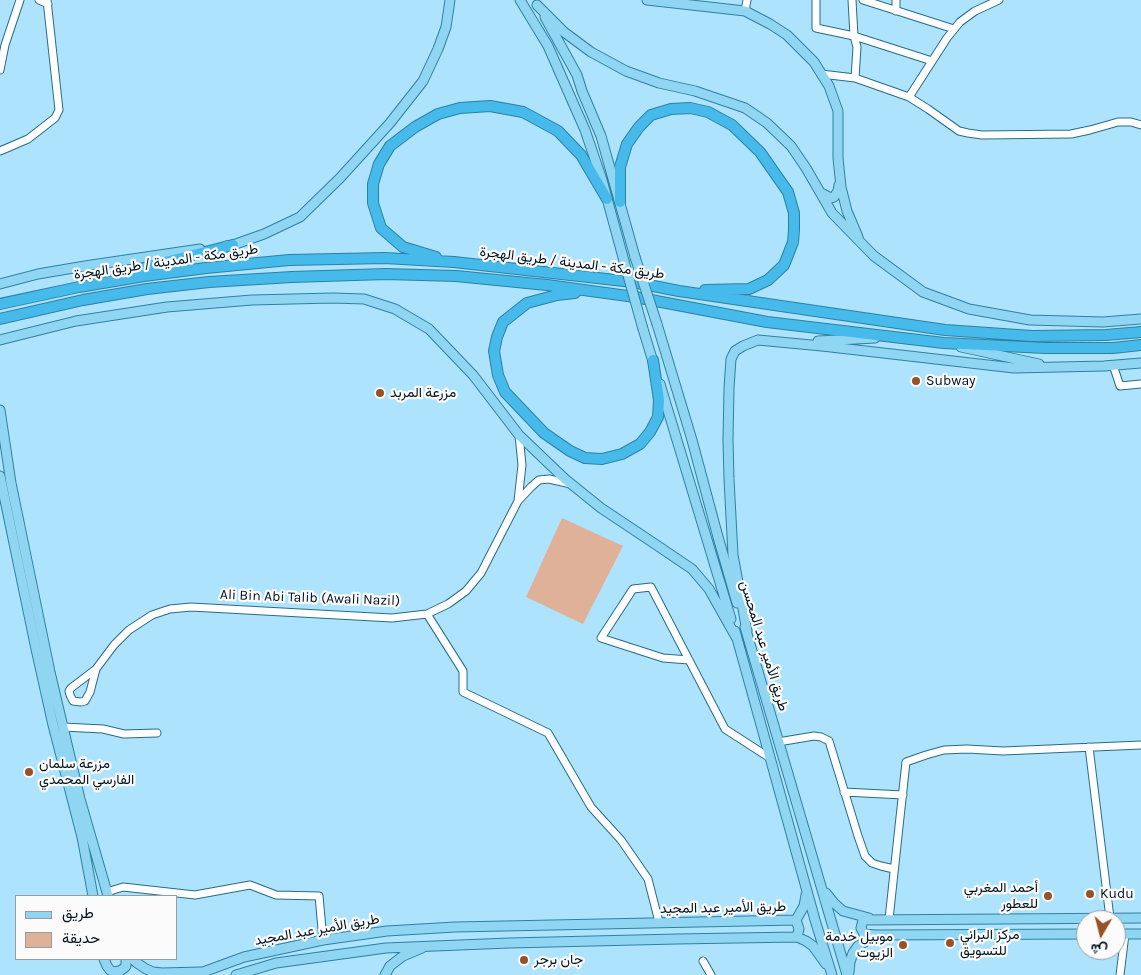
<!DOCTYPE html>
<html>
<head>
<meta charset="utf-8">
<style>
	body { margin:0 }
	#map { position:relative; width:1141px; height:975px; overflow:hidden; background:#aee3fd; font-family:Karla,Vazirmatn,sans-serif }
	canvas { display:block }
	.legend { position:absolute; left:15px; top:895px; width:162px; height:65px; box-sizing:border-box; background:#fbfbfb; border:1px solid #979ea3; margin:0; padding:6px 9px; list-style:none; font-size:15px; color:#00131e }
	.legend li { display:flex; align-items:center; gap:10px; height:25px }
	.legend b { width:25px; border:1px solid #979ea3 }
	.north { position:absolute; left:1076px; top:910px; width:50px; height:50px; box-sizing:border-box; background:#fbfbfb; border:1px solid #979ea3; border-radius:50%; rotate:188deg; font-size:14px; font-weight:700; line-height:20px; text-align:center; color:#00131e }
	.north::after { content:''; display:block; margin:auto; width:18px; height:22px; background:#965127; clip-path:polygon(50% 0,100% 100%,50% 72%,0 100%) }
</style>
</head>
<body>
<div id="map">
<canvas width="1141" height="975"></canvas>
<ul class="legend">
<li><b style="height:6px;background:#90d6f3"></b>طريق</li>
<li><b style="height:14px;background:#dfb199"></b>حديقة</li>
</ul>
<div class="north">ش</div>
</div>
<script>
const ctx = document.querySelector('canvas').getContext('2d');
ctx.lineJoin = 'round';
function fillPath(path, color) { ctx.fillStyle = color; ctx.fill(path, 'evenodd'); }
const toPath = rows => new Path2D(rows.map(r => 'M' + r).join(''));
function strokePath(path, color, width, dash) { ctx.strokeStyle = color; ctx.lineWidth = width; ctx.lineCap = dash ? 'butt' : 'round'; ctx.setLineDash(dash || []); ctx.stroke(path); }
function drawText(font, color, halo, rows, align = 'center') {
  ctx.font = font + ' Karla,Vazirmatn,sans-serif'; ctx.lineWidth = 4.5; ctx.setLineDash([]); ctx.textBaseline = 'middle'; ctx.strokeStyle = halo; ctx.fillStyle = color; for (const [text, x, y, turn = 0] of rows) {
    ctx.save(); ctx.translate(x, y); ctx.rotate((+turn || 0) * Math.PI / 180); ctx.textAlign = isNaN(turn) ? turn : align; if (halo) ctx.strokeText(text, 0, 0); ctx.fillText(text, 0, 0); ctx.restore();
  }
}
fillPath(toPath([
	[562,518,623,546,583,624,526,597]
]), '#dfb199');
const minor = toPath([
	[39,0,48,4],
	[816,0,816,28,854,36,932,61],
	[852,0,854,36,857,47,855,78],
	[863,0,954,29],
	[896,0,896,11],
	[745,11,747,0],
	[0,70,5,45,20,0],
	[821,74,855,78,909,97,928,109,959,131,968,133,982,135,1071,134,1090,130,1118,122,1131,122,1141,125],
	[909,97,947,38,960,22,975,11,999,0],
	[0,151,28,139,55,118,59,110,47,0],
	[1113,365,1120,386,1141,384],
	[518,501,522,465,519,435],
	[427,614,463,671,463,692,548,733,591,807,621,840,648,879,659,922],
	[689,660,663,658,601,638,633,589,651,587,689,660,725,729,770,758],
	[96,669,71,688,69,691,70,695,73,701,81,702,85,701,90,692,96,669,114,645,129,630,152,615,170,609,191,607,392,618,427,614,448,604,466,591,481,573,518,501,531,487,539,480,549,479,571,484],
	[63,727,103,729,124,734,157,733],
	[778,742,814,736,821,737,829,741,858,836,865,856,872,863,881,866,894,869],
	[1089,747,1110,918],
	[844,792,903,795],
	[107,892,123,887,195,895,250,885,276,895,319,896,323,940],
	[889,919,906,762,926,755,944,750,967,749,1003,751,1141,745],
	[703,961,711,975],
	[1120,975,1125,934]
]);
const major = toPath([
	[520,0,548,46,585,130,602,180,624,261],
	[647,0,745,11,770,24,787,35,814,62,829,86,838,111,838,158,841,187,847,211,858,237],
	[537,5,564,32,591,52,626,71,659,83,695,91,745,108,767,123,791,146,806,168,832,213,874,256,923,292,969,309,1030,320,1103,322,1141,319],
	[545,17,577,75,582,91,601,136,635,257],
	[821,193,831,198,834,197,838,191,839,185],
	[226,246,233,245,264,234,300,217,340,178,390,123,423,81,438,49,446,27,450,0],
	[0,284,38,274,85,266,200,249],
	[657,324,692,440,718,537,737,603],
	[643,329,654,365],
	[0,340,76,321,167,307,252,300,333,298,364,299,395,309,429,329,473,375,519,435,565,479,601,508,655,544,692,569,709,589,736,637],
	[818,341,875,338],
	[961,347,1039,364],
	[660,384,731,619],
	[0,410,11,483,50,672,80,799,108,896],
	[0,476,36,649,53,725,82,837,93,896],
	[745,627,847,975],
	[735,631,815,920,832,975],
	[747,631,733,555,729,479,728,440,729,388,731,359,735,351,743,346,758,340,822,346,1014,368,1104,366,1141,363],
	[826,893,834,903,843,911,869,918],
	[796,920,804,906,806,895],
	[1086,934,876,935,864,934,861,928,863,920,1141,918],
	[1116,934,1141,934],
	[104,959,107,966,110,970,114,972,120,971,124,968,126,966,126,959],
	[133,959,137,963,146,969,153,972,162,973,201,972],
	[849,972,850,962,853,953,858,946,876,935],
	[195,975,244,957,323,940,387,931,455,927,796,920,799,929,797,937],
	[236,975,276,963,386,948,509,943,677,939,797,937,806,941,813,946,826,964],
	[385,975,390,966,403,956,422,948]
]);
const highway = toPath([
	[620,202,620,167,627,144,639,127,651,115,671,109,690,108,708,112,732,125,760,152,788,192,794,213,794,230,793,242,788,255,784,265,768,280,749,289,705,290],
	[436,257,403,247,381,228,373,203,373,184,379,164,390,146,415,127,438,114,460,108,490,106,523,112,558,131,581,155,607,199],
	[128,274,153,265,233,245],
	[575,293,557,295,527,303,503,322,497,337,494,351,498,375,505,392,544,433,570,451,585,458,602,459,622,454,640,444,650,432,658,417,659,400,653,360],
	[0,304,79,287,144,276,206,268,289,260,385,258,454,262,633,282,679,291,945,330,1032,336,1106,335,1141,332],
	[0,319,83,300,147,289,209,282,292,277,386,274,456,276,547,285,635,297,767,322,944,343,1045,348,1113,348,1141,345]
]);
strokePath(minor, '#276b88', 9);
strokePath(major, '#2e80a3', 11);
strokePath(highway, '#2e80a3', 12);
strokePath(minor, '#fff', 7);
strokePath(major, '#90d6f3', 9);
strokePath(highway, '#46bbeb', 10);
const majorBridge = toPath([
	[635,257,657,324],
	[624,261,643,329]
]);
strokePath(majorBridge, '#2e80a3', 11, []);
strokePath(majorBridge, '#90d6f3', 9);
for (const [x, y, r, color] of [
	[916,381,5,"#965127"],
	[380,393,5,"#965127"],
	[29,772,5,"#965127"],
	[1090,894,5,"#965127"],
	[1048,896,5,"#965127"],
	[950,943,5,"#965127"],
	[903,945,5,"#965127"],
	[524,960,5,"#965127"]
]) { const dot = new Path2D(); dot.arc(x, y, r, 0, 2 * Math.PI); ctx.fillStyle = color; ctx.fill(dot); strokePath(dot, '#fbfbfb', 2); }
drawText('14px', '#00131e', '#fbfbfb', [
	["طريق مكة - المدينة / طريق الهجرة",166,262,-8],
	["طريق مكة - المدينة / طريق الهجرة",572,263,7],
	["Ali Bin Abi Talib (Awali Nazil)",310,598,2],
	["طريق الأمير عبد المحسن",764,646,73],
	["طريق الأمير عبد المجيد",723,908,-1],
	["طريق الأمير عبد المجيد",317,930,-10]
]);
drawText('14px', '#00131e', '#fbfbfb', [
	["Subway",926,381],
	["مزرعة المربد",390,393],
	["مزرعة سلمان",39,764],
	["الفارسي المحمدي",39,780],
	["أحمد المغربي",1038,888,"right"],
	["للعطور",1038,904,"right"],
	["Kudu",1100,894],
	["مركز البراني",960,935],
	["للتسويق",960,951],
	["موبيل خدمة",893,937,"right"],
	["الزيوت",893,953,"right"],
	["جان برجر",534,960]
], 'left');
</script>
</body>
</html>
